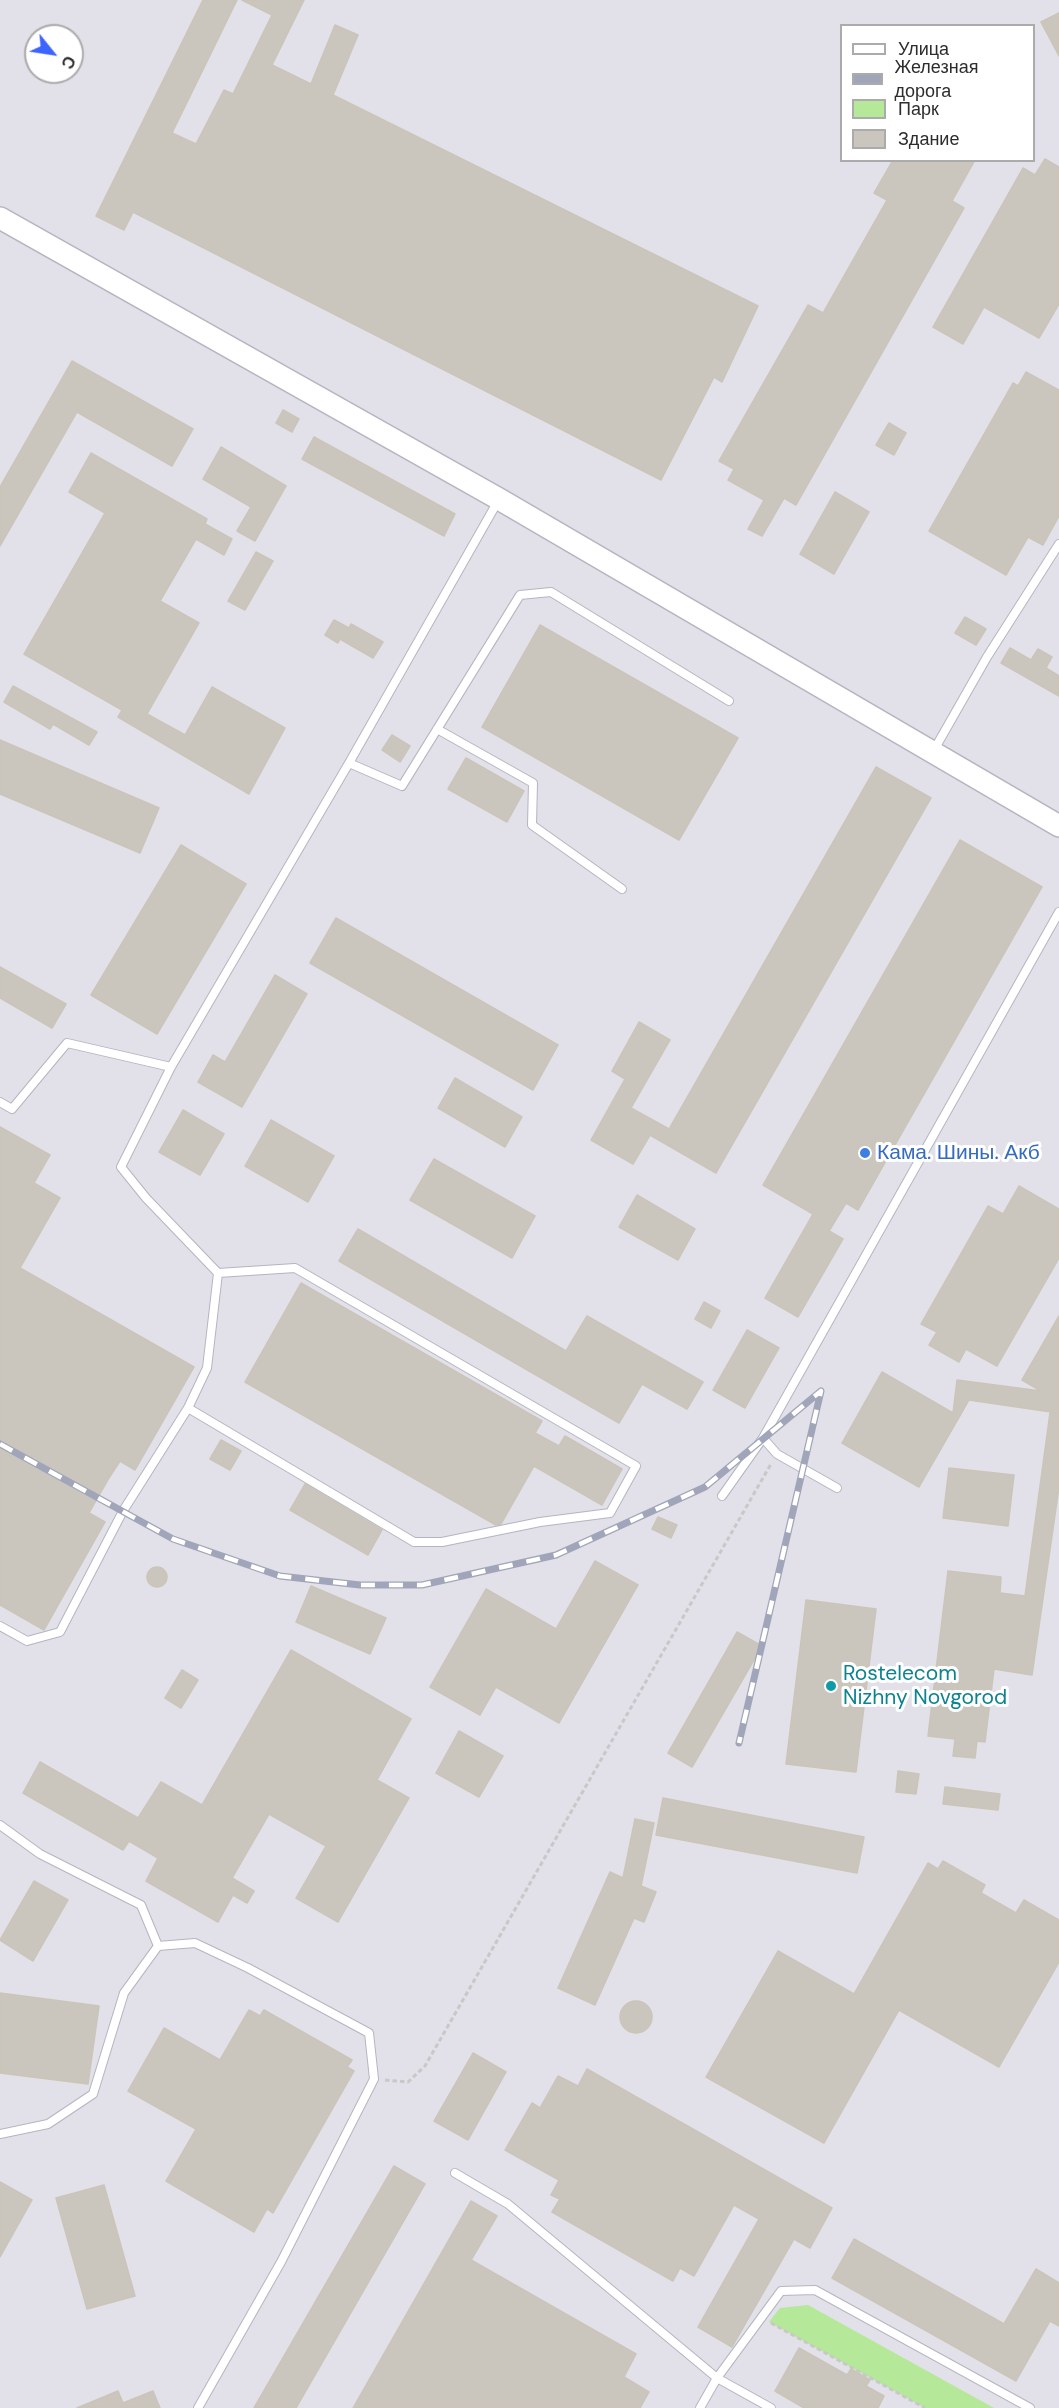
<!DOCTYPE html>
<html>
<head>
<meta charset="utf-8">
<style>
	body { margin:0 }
	#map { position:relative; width:1059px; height:2408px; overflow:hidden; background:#efe8df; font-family:"DM Sans",sans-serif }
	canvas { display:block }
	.legend { position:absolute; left:840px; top:24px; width:195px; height:138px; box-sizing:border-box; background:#fff; border:2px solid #ababab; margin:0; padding:8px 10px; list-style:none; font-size:18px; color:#2d2d2d }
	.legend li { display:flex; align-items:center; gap:12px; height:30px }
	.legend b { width:30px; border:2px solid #ababab }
	.north { position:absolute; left:24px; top:24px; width:60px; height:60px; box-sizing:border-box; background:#fff; border:2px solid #ababab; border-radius:50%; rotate:120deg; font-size:16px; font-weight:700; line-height:24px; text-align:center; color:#2d2d2d }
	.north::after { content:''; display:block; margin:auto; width:21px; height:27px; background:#3c64ff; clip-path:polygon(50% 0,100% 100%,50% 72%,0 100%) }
</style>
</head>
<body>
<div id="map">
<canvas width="1059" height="2408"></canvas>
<ul class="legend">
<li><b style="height:8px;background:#fff"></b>Улица</li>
<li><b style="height:8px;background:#a1a5b9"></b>Железная дорога</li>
<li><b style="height:16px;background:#b5e999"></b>Парк</li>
<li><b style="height:16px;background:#cbc6bd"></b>Здание</li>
</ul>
<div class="north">С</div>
</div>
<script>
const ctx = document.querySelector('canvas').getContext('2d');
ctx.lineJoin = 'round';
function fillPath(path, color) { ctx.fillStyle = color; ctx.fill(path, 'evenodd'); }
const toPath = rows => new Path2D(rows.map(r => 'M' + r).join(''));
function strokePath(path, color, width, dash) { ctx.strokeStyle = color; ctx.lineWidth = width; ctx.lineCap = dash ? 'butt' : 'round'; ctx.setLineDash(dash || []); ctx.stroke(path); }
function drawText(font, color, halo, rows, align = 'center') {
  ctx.font = font + ' "DM Sans",sans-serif'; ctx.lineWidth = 6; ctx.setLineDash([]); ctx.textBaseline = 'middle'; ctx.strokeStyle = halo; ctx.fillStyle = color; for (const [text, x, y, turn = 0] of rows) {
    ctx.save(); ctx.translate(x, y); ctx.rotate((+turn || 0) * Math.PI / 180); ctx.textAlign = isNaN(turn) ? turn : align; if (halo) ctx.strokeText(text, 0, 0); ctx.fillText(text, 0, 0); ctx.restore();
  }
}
fillPath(toPath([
	[0,0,1059,0,1059,2408,0,2408],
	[842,26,1034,26,1034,160,842,160],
	[36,36,72,36,72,72,36,72]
]), '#e2e0e8');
fillPath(toPath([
	[808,2305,994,2408,925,2408,769,2322,780,2308]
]), '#b5e999');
const building = toPath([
	[203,0,237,0,172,133,196,144,224,90,233,94,272,15,242,0,304,0,272,65,311,84,335,25,358,35,333,95,758,306,722,382,714,377,661,480,133,212,124,230,96,216,203,0],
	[1059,13,1059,56,1041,22,1059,13],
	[1045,159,1059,167,1059,304,1039,338,984,307,963,344,933,327,1023,168,1035,175,1045,159],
	[893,160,975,160,952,201,964,208,796,505,784,498,762,536,748,529,764,500,728,480,734,469,719,461,808,305,823,313,887,200,874,193,893,160],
	[72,361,193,429,172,466,77,412,0,546,0,487,72,361],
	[1026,372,1059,390,1059,516,1043,545,1028,537,1006,575,929,531,1013,383,1018,386,1026,372],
	[283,410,299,419,292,432,276,423,283,410],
	[889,423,906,433,894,455,876,445,889,423],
	[314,437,455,514,444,536,302,459,314,437],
	[221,447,286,486,255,541,237,531,251,507,203,479,221,447],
	[91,453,207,519,205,524,232,539,224,555,196,539,160,601,199,623,147,714,185,735,212,687,285,728,249,794,118,717,122,710,24,654,105,513,69,492,91,453],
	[835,492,869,512,834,574,800,554,835,492],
	[256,552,273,561,245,610,228,601,256,552],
	[965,617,986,629,976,645,955,633,965,617],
	[334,620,349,628,351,624,383,642,373,658,340,639,338,643,325,635,334,620],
	[540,625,738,738,679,840,482,727,540,625],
	[1010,648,1031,660,1038,649,1052,657,1046,668,1059,676,1059,696,1001,663,1010,648],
	[13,686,97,732,89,745,53,724,50,729,4,702,13,686],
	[392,735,410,746,400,762,382,750,392,735],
	[0,740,159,808,140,853,0,794,0,740],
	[466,758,524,791,507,822,448,789,466,758],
	[876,767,931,798,716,1173,650,1135,633,1164,591,1140,625,1079,612,1071,639,1022,670,1040,631,1108,669,1129,876,767],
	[960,840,1042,887,858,1210,846,1203,829,1231,843,1239,798,1317,765,1298,813,1214,763,1185,960,840],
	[181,845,246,884,157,1034,91,995,181,845],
	[336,918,558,1045,533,1090,310,963,336,918],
	[0,967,66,1004,52,1028,0,998,0,967],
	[275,975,307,994,242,1107,198,1082,213,1055,225,1062,275,975],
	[455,1078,522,1117,505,1147,438,1108,455,1078],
	[183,1110,224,1134,200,1175,159,1152,183,1110],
	[271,1120,334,1156,308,1202,245,1166,271,1120],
	[0,1127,50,1155,34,1183,60,1198,20,1268,194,1367,135,1470,120,1461,109,1478,89,1513,105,1522,44,1630,0,1605,0,1127],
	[434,1159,535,1216,512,1258,410,1200,434,1159],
	[1019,1186,1059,1209,1059,1258,997,1366,966,1349,959,1362,929,1345,937,1332,921,1324,988,1206,1003,1214,1019,1186],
	[637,1195,695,1229,678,1260,619,1227,637,1195],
	[358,1229,566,1351,587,1316,703,1382,687,1409,642,1384,619,1423,339,1261,358,1229],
	[301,1283,542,1421,535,1433,559,1446,565,1436,622,1469,602,1505,534,1466,501,1524,496,1525,245,1382,301,1283],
	[704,1302,720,1311,711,1328,695,1319,704,1302],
	[1059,1316,1059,1487,1032,1675,994,1669,985,1742,977,1741,975,1758,953,1756,955,1739,928,1736,948,1571,1001,1577,1000,1593,1025,1596,1050,1413,1058,1413,969,1400,919,1487,842,1443,882,1372,953,1413,957,1380,1041,1391,1022,1380,1059,1316],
	[747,1330,779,1348,745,1408,713,1390,747,1330],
	[221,1440,241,1451,230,1470,210,1459,221,1440],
	[949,1468,1014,1475,1008,1526,943,1518,949,1468],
	[305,1484,382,1530,368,1555,290,1510,305,1484],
	[658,1517,677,1525,671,1538,652,1529,658,1517],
	[595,1561,638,1585,559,1723,496,1687,480,1715,430,1687,486,1589,556,1629,595,1561],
	'147 1577a10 10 0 1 1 20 0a10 10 0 1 1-20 0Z',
	[311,1586,386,1618,370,1654,296,1622,311,1586],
	[806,1600,876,1609,856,1772,786,1764,806,1600],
	[737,1632,762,1646,692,1767,668,1753,737,1632],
	[291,1650,411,1719,377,1780,409,1798,338,1922,296,1898,326,1846,269,1814,232,1878,254,1891,247,1903,233,1895,218,1922,146,1881,158,1858,129,1841,123,1850,23,1793,40,1762,138,1818,161,1782,202,1805,291,1650],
	[182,1670,198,1680,181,1708,165,1698,182,1670],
	[459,1731,503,1756,479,1797,436,1773,459,1731],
	[898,1771,919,1774,916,1794,896,1792,898,1771],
	[945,1787,1000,1794,998,1810,943,1804,945,1787],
	[663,1798,864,1837,857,1873,656,1835,663,1798],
	[635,1819,654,1823,641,1886,656,1892,644,1922,634,1918,595,2005,558,1988,610,1872,623,1878,635,1819],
	[943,1861,985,1885,981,1893,1016,1913,1024,1900,1059,1920,1059,1962,999,2067,899,2010,824,2143,706,2077,778,1951,854,1994,928,1863,938,1869,943,1861],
	[34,1881,68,1900,33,1961,0,1940,34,1881],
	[0,1993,99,2006,88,2084,0,2073,0,1993],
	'620 2017a16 16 0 1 1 32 0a16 16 0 1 1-32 0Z',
	[249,2010,260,2016,264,2010,352,2060,347,2067,354,2071,273,2213,267,2209,254,2232,166,2181,196,2129,128,2091,164,2028,220,2060,249,2010],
	[473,2053,506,2072,468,2140,434,2121,473,2053],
	[587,2069,832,2208,810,2248,794,2239,732,2347,698,2327,759,2219,734,2205,694,2276,680,2268,673,2281,552,2212,560,2199,551,2195,559,2180,505,2150,532,2103,540,2108,558,2076,578,2086,587,2069],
	[394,2166,425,2184,296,2408,254,2408,394,2166],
	[0,2182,32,2200,0,2257,0,2182],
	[104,2185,135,2296,87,2309,56,2198,104,2185],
	[471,2201,497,2216,471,2260,636,2354,624,2377,649,2392,640,2408,353,2408,471,2201],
	[854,2239,1004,2324,1036,2269,1059,2283,1059,2326,1050,2321,1016,2381,832,2278,854,2239],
	[799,2348,847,2375,851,2369,870,2380,866,2386,884,2396,878,2408,804,2408,775,2391,799,2348],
	[118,2391,123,2403,153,2391,160,2408,77,2408,118,2391]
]);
fillPath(building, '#cbc6bd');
strokePath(building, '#cbc4b8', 1.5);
const lane = toPath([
	[437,729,533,783,532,825,622,889],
	[934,750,987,657,1059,544],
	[349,763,402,786,520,595,551,592,729,701],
	[0,1102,12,1109,67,1043,171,1067],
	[188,1408,414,1542,442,1542,540,1522,610,1513,636,1466,295,1268,218,1273],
	[763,1438,777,1454,837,1488],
	[722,1496,763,1438,1059,912],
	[0,1626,27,1641,60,1632,123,1511,188,1408,207,1368,218,1273,146,1198,121,1167,171,1067,349,763,498,501],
	[0,1825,40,1854,141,1905,158,1946],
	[0,2134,48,2124,93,2094,124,1993,158,1946,195,1943,248,1968,369,2033,374,2079,281,2262,198,2408],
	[455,2173,508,2204,717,2378,771,2408],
	[700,2408,717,2378,781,2291,815,2290,1030,2408]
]);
const secondary = toPath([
	[0,218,499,499,1059,826]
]);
strokePath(lane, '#b3b6c1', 10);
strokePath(secondary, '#b3b6c1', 24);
strokePath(toPath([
	[385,2080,408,2082,425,2066,771,1464],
	[771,2323,925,2408]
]), '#c8c8c8', 3, [4.5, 3]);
strokePath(lane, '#fff', 8);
strokePath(secondary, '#fff', 21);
const rail = toPath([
	[0,1444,173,1539,280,1576,360,1585,422,1585,556,1555,705,1487,821,1391,739,1743]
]);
strokePath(rail, '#a1a5b9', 7);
strokePath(rail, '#fff', 4.5, [14]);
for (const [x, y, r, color] of [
	[865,1153,6,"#3f7fe0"],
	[831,1686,6,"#0f9aa8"]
]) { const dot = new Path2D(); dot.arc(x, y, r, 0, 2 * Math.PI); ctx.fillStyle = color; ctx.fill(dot); strokePath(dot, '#fff', 2); }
drawText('21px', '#366cbe', '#fff', [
	["Кама. Шины. Акб",877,1153]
], 'left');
drawText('21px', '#0d838f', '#fff', [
	["Rostelecom",843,1674],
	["Nizhny Novgorod",843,1698]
], 'left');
</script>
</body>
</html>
